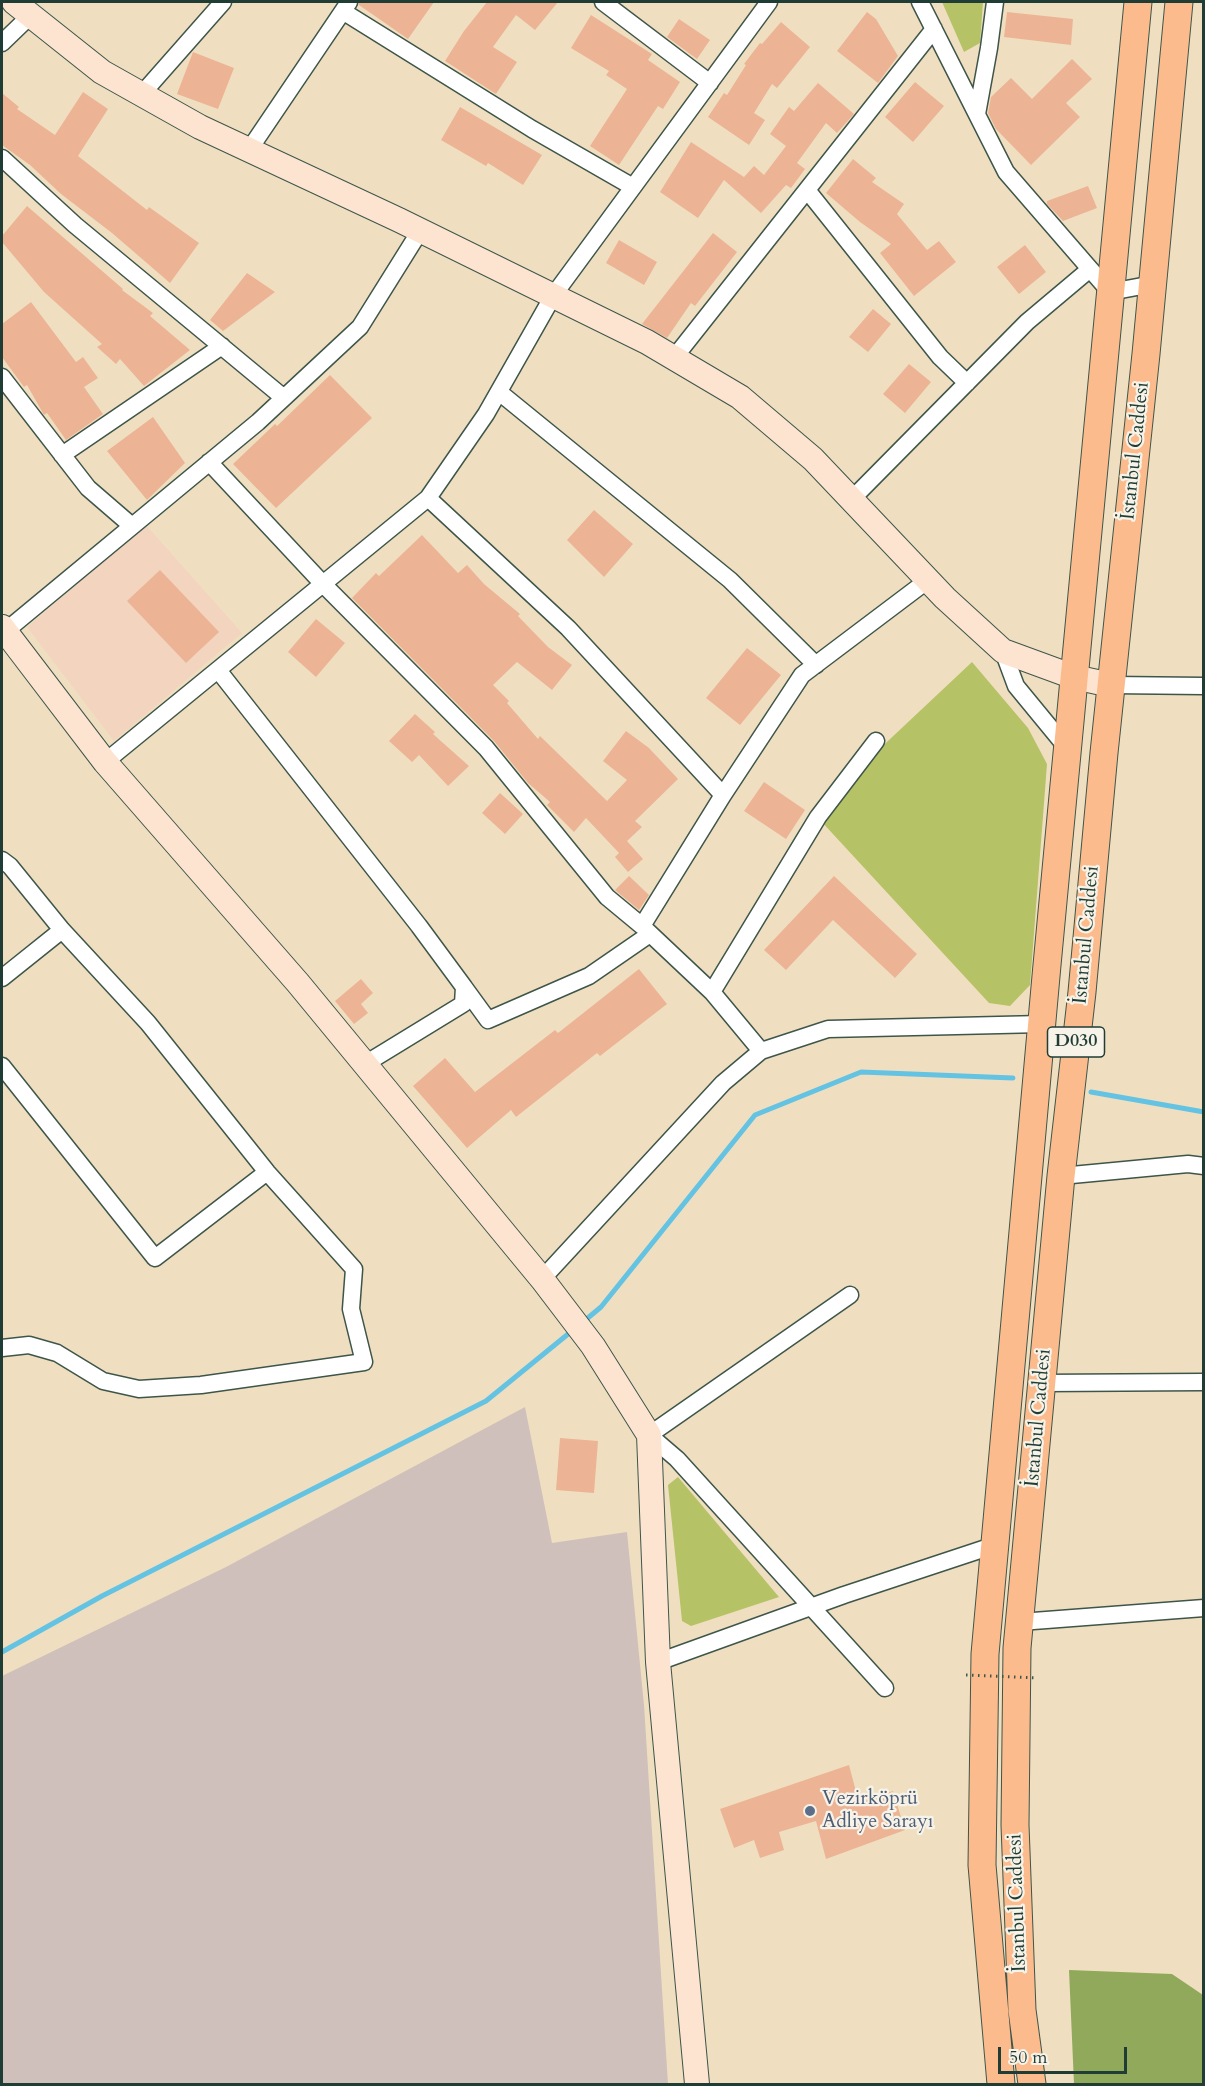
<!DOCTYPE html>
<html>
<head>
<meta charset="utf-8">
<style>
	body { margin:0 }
	#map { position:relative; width:1205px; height:2086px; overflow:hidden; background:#efdfc0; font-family:Cardo,serif }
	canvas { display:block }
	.frame { position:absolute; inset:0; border:3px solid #1f3d34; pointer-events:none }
	.scale { position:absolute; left:998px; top:2047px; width:129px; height:27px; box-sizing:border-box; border:3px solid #1f3d34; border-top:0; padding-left:8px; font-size:18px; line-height:21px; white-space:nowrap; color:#1f3d34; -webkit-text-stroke:4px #f7f3e8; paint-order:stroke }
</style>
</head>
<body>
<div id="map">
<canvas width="1205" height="2086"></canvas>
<div class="frame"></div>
<div class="scale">50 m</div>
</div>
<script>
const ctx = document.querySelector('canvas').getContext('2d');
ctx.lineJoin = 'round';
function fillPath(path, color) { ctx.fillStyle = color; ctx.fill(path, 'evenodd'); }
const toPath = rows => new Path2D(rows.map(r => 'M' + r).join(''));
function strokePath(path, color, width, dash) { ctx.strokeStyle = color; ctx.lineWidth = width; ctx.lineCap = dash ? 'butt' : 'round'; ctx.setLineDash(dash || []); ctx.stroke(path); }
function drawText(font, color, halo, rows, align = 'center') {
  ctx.font = font + ' Cardo,serif'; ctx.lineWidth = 4.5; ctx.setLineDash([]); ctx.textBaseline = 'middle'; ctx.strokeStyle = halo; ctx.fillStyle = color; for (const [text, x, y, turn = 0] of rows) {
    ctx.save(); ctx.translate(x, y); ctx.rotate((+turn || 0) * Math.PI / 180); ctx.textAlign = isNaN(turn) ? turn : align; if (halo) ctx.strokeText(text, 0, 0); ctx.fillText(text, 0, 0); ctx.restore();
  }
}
fillPath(toPath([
	[146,525,242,633,114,741,27,627]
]), '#f3d4bf');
fillPath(toPath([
	[525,1407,552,1543,627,1532,644,1705,668,2084,2,2084,2,1676,226,1567]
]), '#cfc0bb');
fillPath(toPath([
	[942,2,983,2,980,43,964,52],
	[972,662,1028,728,1047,764,1030,985,1010,1006,989,1003,820,820,872,756],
	[678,1477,779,1597,691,1626,682,1621,668,1485]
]), '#b5c366');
fillPath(toPath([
	[1069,1970,1172,1974,1203,1995,1203,2084,1074,2084]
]), '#90a95b');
strokePath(toPath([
	[1091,1092,1204,1112],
	[583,1322,601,1307,755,1115,861,1072,1013,1078],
	[2,1652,102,1596,486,1401,573,1330]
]), '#64c3e2', 5);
fillPath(toPath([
	[359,2,434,2,408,39,359,5],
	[487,2,558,2,535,30,516,15,493,47,517,62,496,94,445,61,464,31],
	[867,12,876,19,898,56,878,83,837,51],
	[1007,12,1073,19,1071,45,1004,37],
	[591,15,652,54,648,60,680,82,663,109,658,106,619,165,590,146,627,89,606,75,609,71,571,48],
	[679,19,710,40,697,59,667,37],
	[781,22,810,47,777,88,772,84,754,113,765,120,749,145,708,117,724,93,727,95,746,65,744,64,760,43,762,44],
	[193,52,234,68,218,109,177,94],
	[1072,59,1092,79,1066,103,1080,117,1031,165,996,129,988,113,991,97,1011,78,1032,99],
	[915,82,944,106,913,142,885,117],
	[818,83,854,114,837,133,826,123,797,163,805,169,791,188,786,185,761,213,724,180,698,218,660,192,691,142,744,177,754,166,764,175,786,146,770,134,789,107,794,111],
	[83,92,108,109,78,156,147,210,149,207,199,243,170,283,112,233,61,194,30,165,2,145,2,93,19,107,17,109,55,135],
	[460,107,542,155,523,185,488,163,486,166,441,140],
	[853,159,876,178,872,182,904,204,897,214,927,250,939,241,956,262,914,296,880,253,891,244,860,222,826,193],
	[1088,186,1097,208,1063,221,1047,204,1047,201],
	[27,206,123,289,122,290,153,313,150,316,190,350,144,386,120,359,116,364,97,347,102,344,44,292,2,242,2,236],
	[713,233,737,252,695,306,691,303,667,338,642,324],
	[619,240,657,262,644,285,606,263],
	[1025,245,1046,272,1019,294,997,267],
	[247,273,275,292,223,331,210,320],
	[31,302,76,362,83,357,98,378,84,387,103,414,66,440,47,413,44,415,27,385,24,387,2,357,2,324],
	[873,309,891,324,868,352,849,337],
	[909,364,931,382,905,413,883,394],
	[330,375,372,418,276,508,233,464,275,424,277,426],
	[153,417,185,463,147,500,107,451],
	[594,510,633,544,604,577,567,540],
	[422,535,458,573,467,565,484,584,520,614,518,616,548,647,572,665,552,690,517,662,493,685,509,701,507,703,538,739,540,736,607,801,627,780,603,761,626,731,649,748,678,779,635,821,642,827,627,841,643,859,628,872,615,857,619,853,586,818,574,832,547,805,550,802,528,783,494,741,352,598,376,573,379,576],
	[160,570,219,632,186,663,127,601],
	[316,619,345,643,316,677,288,652],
	[747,648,781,675,740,725,706,698],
	[415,714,435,732,433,734,469,766,448,786,419,755,412,762,389,741],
	[764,782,805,810,786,839,744,811],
	[500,793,523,814,505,834,482,813],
	[629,876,649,895,639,910,615,890],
	[834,876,917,954,895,978,833,920,786,970,764,950],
	[639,969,667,1004,600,1056,597,1053,516,1117,511,1110,467,1148,413,1086,445,1058,475,1092,555,1030,558,1033],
	[361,979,373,993,361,1004,368,1013,354,1024,335,1001],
	[560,1438,598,1441,594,1493,556,1490],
	[849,1765,859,1803,893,1791,905,1830,826,1859,816,1821,779,1832,784,1850,760,1858,754,1840,734,1848,720,1809]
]), '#ecb494');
const street = toPath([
	[603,2,710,83],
	[920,2,1006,172,1110,292,1153,284],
	[344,12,532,129,633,187],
	[2,43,31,15],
	[141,95,223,2],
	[977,114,989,48,995,2],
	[249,150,349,2],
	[2,158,75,225,284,398],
	[807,190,940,357,967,383],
	[674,358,934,29],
	[2,377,88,488,132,526],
	[499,392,730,580,816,665],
	[62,455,222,346],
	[209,462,323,584,486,748,607,897,642,926,712,992,761,1051],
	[428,498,568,628,723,795],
	[852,499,1027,322,1090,269],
	[2,634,258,422,360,327,420,231],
	[1003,651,1016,686,1067,748],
	[218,670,419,926,464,987,463,1004,365,1064],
	[1111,685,1204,686],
	[105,762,428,498,486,414,553,296,769,2],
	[2,860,10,866,62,930,148,1023,267,1172,354,1269,351,1309,364,1362,201,1385,139,1389,103,1381,57,1353,29,1345,2,1348],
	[642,926,723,795,802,675,928,580],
	[2,978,62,930],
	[464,987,488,1020,589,976,650,934],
	[712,992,818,817,876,741],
	[2,1066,155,1258,267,1172],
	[1061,1176,1188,1164,1204,1166],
	[542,1279,723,1083,761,1051,828,1029,1042,1024],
	[850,1295,649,1435,677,1459,885,1688],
	[1042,1383,1204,1382],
	[1020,1622,1204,1608],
	[658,1662,844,1595,995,1545]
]);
const secondary = toPath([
	[14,2,102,72,200,127,399,220,647,342,740,397,813,459,945,598,1003,651,1074,677,1111,685],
	[2,627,105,762,298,983,542,1279,593,1346,649,1435,658,1662,697,2084]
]);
const primary = toPath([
	[1001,2084,982,1865,985,1654,1047,965,1138,2],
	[1032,2084,1022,2010,1015,1825,1017,1648,1061,1176,1082,992,1104,753,1146,354,1179,2]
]);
strokePath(street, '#3e5549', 19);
strokePath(secondary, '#3e5549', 26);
strokePath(primary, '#3e5549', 29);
strokePath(street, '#fff', 16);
strokePath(secondary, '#fde4d1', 24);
strokePath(primary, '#fbbb8d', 27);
strokePath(toPath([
	[966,1675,1037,1678]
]), '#3e5549', 3, [1.5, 4.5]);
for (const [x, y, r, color] of [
	[810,1811,6,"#5c6f8a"]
]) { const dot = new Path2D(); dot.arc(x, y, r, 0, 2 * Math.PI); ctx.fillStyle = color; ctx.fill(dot); strokePath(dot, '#f7f3e8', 2); }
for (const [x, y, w] of [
	[1076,1042,57]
]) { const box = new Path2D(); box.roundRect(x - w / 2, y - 15, w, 30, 4.5); ctx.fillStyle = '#f7f3e8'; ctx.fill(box); strokePath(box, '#1f3d34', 1.5); }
drawText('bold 18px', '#1f3d34', null, [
	["D030",1076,1042]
]);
drawText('20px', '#1f3d34', '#f7f3e8', [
	["İstanbul Caddesi",1136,451,-84],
	["İstanbul Caddesi",1087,935,-85],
	["İstanbul Caddesi",1039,1418,-85],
	["İstanbul Caddesi",1018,1903,-92]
]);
drawText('20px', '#4e5e75', '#f7f3e8', [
	["Vezirköprü",822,1799],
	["Adliye Sarayı",822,1822]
], 'left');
</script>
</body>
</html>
